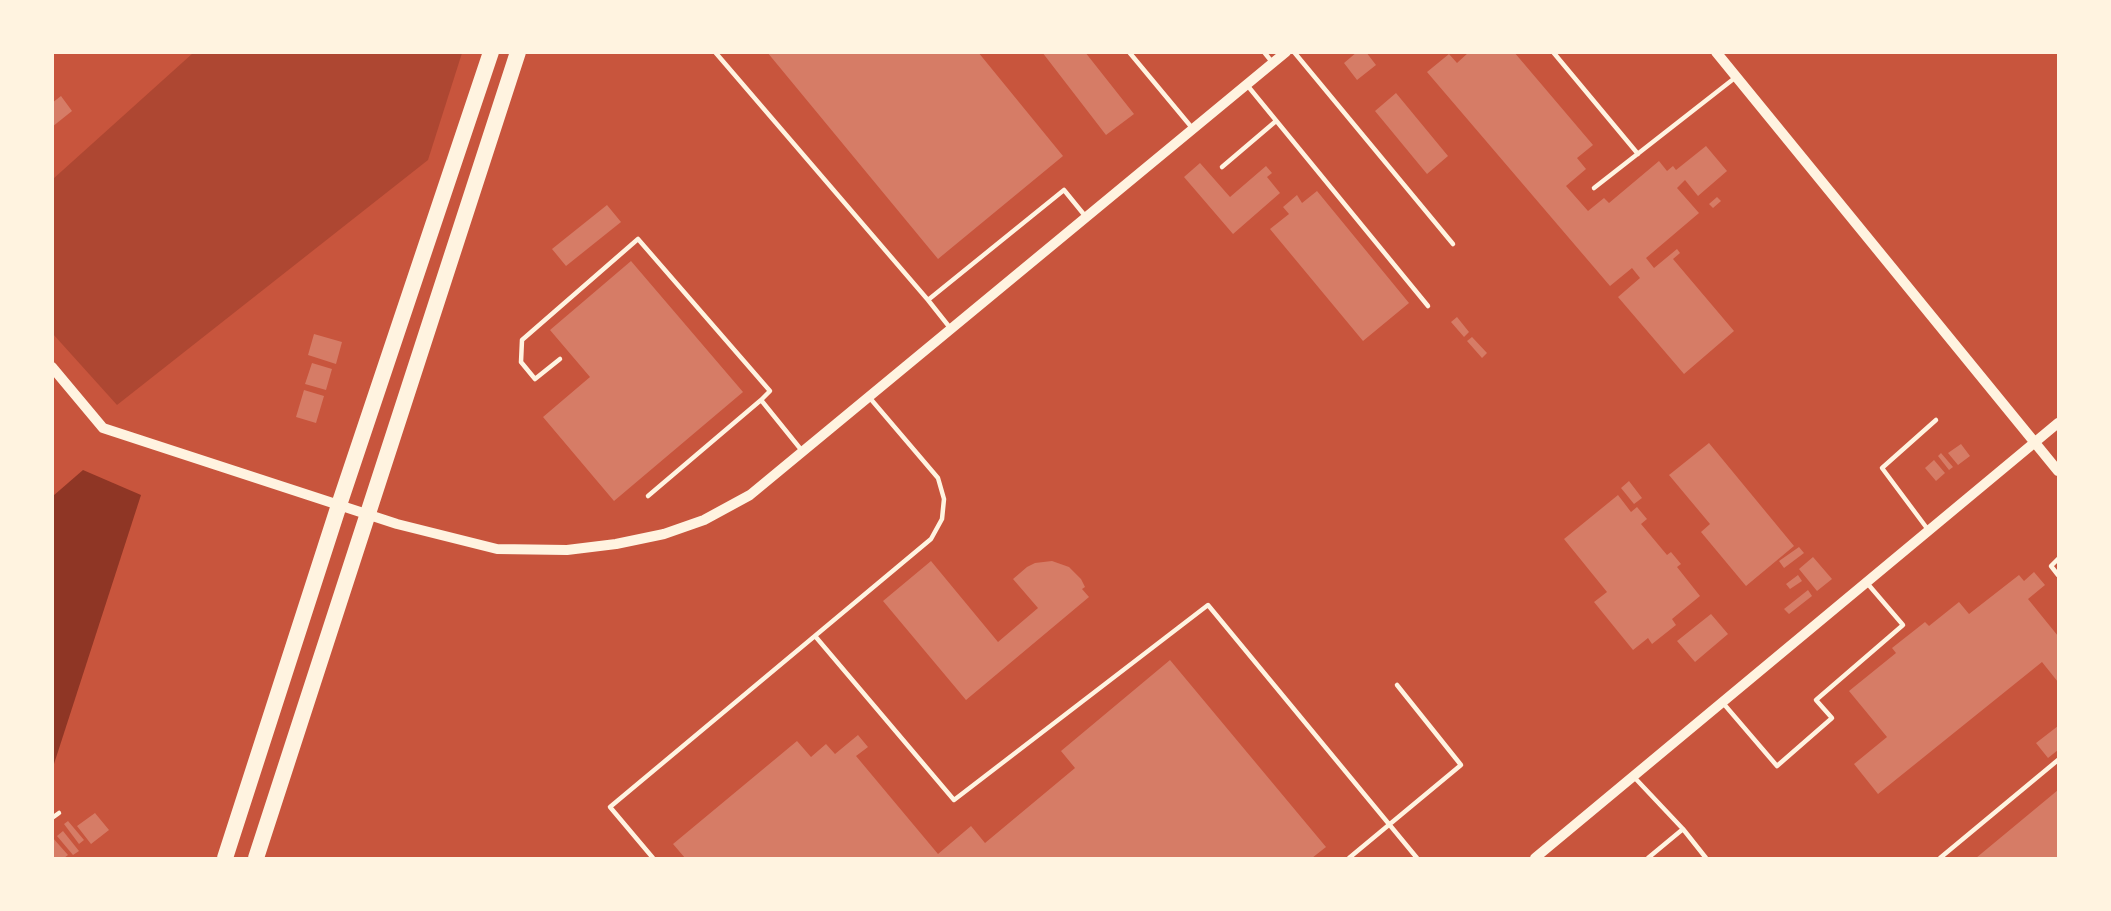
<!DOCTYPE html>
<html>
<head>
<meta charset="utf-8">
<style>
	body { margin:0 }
	#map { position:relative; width:2111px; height:911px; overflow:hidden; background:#c8553d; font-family:"Space Grotesk",sans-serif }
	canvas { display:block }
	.frame { position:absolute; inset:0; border:54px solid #fff3e0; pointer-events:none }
</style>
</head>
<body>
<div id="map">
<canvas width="2111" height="911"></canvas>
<div class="frame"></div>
</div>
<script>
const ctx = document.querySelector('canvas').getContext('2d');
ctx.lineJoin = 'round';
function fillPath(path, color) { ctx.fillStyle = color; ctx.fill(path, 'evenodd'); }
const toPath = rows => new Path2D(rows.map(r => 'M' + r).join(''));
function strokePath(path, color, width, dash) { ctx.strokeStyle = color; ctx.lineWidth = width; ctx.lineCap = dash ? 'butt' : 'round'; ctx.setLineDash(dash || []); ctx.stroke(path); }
fillPath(toPath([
	[193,53,462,53,428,160,117,405,53,334,53,179]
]), '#ae4732');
fillPath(toPath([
	[83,470,141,495,53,767,53,496]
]), '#8f3625');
fillPath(toPath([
	[767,52,978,52,1063,156,938,259],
	[1042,52,1085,52,1134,114,1106,135],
	[1357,52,1366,52,1376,65,1357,80,1344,63],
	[1469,52,1514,52,1593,145,1577,158,1586,169,1566,186,1588,211,1604,198,1609,203,1659,161,1667,171,1673,166,1676,170,1706,146,1727,171,1698,196,1685,180,1677,188,1699,213,1646,258,1654,268,1677,249,1680,253,1673,259,1734,331,1684,374,1618,297,1640,278,1632,268,1610,286,1427,72,1449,54,1457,63],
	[1396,93,1448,156,1427,174,1375,111],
	[61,96,72,111,52,127,52,103],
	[1200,163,1230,197,1266,166,1272,173,1267,177,1280,193,1233,234,1184,177],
	[1317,191,1409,303,1363,341,1270,229,1289,214,1283,207,1297,195,1302,203],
	[1717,197,1721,201,1713,208,1709,204],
	[607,205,621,222,566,266,552,249],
	[631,261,743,392,614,501,543,417,590,377,550,330],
	[1457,317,1469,332,1464,337,1451,322],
	[314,334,342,342,336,364,308,355],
	[1472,337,1487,353,1482,358,1467,341],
	[312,363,332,369,326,390,305,384],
	[304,390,324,396,316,423,296,417],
	[1709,443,1794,546,1746,586,1701,532,1710,524,1669,475],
	[1961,444,1970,456,1958,465,1948,453],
	[1941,453,1953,467,1949,470,1938,456],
	[1934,460,1945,473,1936,481,1925,468],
	[1629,481,1642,498,1634,504,1621,488],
	[1618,495,1631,512,1637,507,1647,519,1641,524,1667,555,1671,552,1681,564,1677,567,1700,596,1672,619,1676,625,1652,644,1648,638,1633,650,1594,602,1607,592,1564,539],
	[1799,547,1804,553,1784,568,1779,561],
	[1813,557,1832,579,1817,591,1799,569],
	[931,561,998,642,1038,608,1013,579,1027,567,1035,563,1052,561,1069,567,1081,579,1085,587,1082,589,1089,597,966,700,883,601],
	[2034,572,2045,585,2028,599,2058,636,2058,682,2042,662,1878,794,1854,764,1887,737,1849,691,1896,653,1892,648,1925,622,1929,626,1959,602,1969,614,2019,575,2024,581],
	[1798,575,1802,581,1790,589,1786,584],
	[1808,590,1812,596,1789,614,1784,609],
	[1711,614,1728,634,1695,662,1677,641],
	[1170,660,1326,847,1312,858,685,858,673,844,797,741,811,757,826,744,835,754,858,735,868,747,856,756,938,854,971,826,985,843,1075,768,1061,751],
	[2058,726,2058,750,2048,758,2036,743],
	[2058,790,2058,858,1976,858],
	[95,813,109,830,91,844,77,826],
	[68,821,84,840,79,844,64,824],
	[63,831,79,851,73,855,57,836],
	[52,837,68,855,64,858,52,858]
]), '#d67c66');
strokePath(toPath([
	[715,52,928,300],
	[1129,52,1193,129],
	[1264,52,1272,62],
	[1294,52,1453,244],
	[1553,52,1638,154],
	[1247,85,1428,306],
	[1222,167,1276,121],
	[1594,188,1736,77],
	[951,329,928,300,1064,190,1086,217],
	[560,359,535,379,521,362,522,340,638,239,770,391,761,400],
	[648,496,761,400,803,452],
	[1929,531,1882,468,1936,420],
	[2058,559,2051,566,2058,575],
	[815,636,954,800,1208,605,1417,858],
	[1723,703,1777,766,1832,718,1816,700,1903,625,1867,583],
	[1634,777,1683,829,1706,858],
	[52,818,59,813],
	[653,858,610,807,931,539,942,519,944,499,938,478,869,397],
	[1349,858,1461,765,1397,685],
	[1648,858,1683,829],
	[1940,858,2058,760]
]), '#fff3e0', 4.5);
strokePath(toPath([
	[1716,52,2058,471],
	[52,367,103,428,397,524,497,549,567,550,616,544,664,534,704,520,750,495,1286,52],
	[1535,858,2058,423]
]), '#fff3e0', 10);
strokePath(toPath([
	[225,858,339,505,491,52],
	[256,858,518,52]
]), '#fff3e0', 16);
</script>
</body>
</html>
